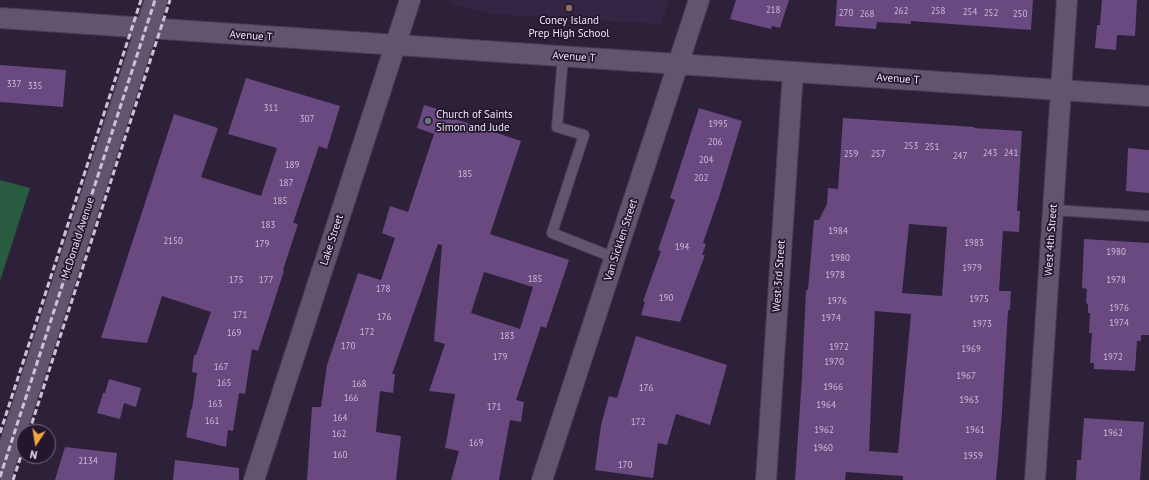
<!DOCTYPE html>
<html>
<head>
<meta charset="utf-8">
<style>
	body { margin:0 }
	#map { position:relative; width:1149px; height:480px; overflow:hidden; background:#2c2139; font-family:"PT Sans",sans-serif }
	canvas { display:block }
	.north { position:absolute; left:16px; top:424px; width:40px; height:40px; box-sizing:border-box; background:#23172f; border:1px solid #74697f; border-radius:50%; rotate:192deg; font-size:11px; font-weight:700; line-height:16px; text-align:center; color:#ede5f6 }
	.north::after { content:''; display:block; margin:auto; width:14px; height:18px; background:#eea83c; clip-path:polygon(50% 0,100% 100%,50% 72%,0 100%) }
</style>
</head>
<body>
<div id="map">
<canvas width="1149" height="480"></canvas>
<div class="north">N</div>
</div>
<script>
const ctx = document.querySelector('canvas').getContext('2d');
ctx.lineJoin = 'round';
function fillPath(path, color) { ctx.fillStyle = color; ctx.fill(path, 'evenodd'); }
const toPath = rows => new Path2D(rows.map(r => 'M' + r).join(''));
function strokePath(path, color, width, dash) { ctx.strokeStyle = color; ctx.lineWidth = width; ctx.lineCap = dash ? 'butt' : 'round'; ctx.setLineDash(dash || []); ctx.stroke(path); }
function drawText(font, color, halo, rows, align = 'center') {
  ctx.font = font + ' "PT Sans",sans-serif'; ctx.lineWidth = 3.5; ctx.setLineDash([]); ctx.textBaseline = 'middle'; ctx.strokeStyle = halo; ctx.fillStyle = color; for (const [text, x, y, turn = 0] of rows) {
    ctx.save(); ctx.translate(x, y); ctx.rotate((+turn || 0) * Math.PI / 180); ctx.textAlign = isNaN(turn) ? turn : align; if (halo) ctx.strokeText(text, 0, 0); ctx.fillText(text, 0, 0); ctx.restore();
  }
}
fillPath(toPath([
	[450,0,669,0,661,24,492,14,449,3]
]), '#342544');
fillPath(toPath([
	[0,180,30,188,0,281]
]), '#285b3f');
fillPath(toPath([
	[736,0,789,0,780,28,772,26,771,29,730,19],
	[837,0,1033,0,1031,30,911,21,911,24,877,22,876,29,835,26],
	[1102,0,1137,0,1135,36,1117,35,1116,50,1095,48,1097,25,1100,25],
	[0,65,66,70,63,107,0,102],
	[246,78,340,106,327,149,319,146,293,223,298,224,283,270,284,271,258,351,252,349,245,394,239,393,233,431,228,430,226,447,186,437,191,409,192,409,197,373,192,372,194,355,196,355,211,312,162,296,147,343,101,338,174,114,218,128,201,177,261,196,277,148,228,134],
	[424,105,441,110,440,114,521,141,490,234,569,260,546,328,541,326,516,400,524,402,521,422,510,420,499,480,451,480,459,451,445,448,455,394,429,391,445,344,434,341,442,245,438,244,392,374,395,374,393,393,380,391,376,432,401,436,396,480,307,480,312,407,321,407,327,365,358,273,381,280,395,238,382,233,390,206,408,212,434,134,417,128],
	[484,272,533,287,520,329,471,313],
	[699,108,742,121,720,194,703,243,706,244,702,255,705,255,680,322,641,315,645,302,643,301,661,251,658,250,675,200,670,198],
	[843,118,974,127,974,128,1022,131,1017,211,1020,211,1019,232,1003,231,999,291,1011,291,1010,310,1008,310,1002,412,996,480,903,480,903,476,846,472,845,480,795,480,802,377,806,290,808,290,814,220,819,220,827,204,828,188,838,189],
	[909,224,947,227,942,296,902,293],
	[875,311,911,314,898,453,869,451],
	[1128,148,1149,150,1149,193,1126,191],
	[1084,239,1149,243,1149,335,1141,335,1141,341,1137,341,1135,371,1094,369,1094,363,1090,363,1092,333,1089,333,1090,313,1088,313,1088,304,1086,303,1087,289,1082,288],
	[636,336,727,365,710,425,676,414,667,445,658,443,653,478,595,470,601,425,609,396,617,398],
	[109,379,141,388,136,407,124,403,120,419,97,413,103,393,105,393],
	[1084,418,1144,422,1140,480,1076,480,1077,460,1081,460],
	[65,447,117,453,114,480,55,480],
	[175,460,239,468,239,480,173,480]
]), '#69497f');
const service = toPath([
	[563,57,557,127,584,135,552,233,615,258],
	[1053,210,1149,216]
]);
const minor = toPath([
	[0,18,1149,96],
	[254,480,410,0],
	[542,480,699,0],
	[766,480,793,72],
	[1035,480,1067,0]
]);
const secondary = toPath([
	[0,477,156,0]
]);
strokePath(service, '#493e53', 12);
strokePath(minor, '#493e53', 22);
strokePath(secondary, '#493e53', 24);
strokePath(service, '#60546f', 10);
strokePath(minor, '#60546f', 20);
strokePath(secondary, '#60546f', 22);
strokePath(toPath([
	[29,432,170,0],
	[0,433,141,0],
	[0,477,155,0],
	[13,480,24,447]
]), '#cbc3d5', 3, [6, 3]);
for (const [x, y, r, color] of [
	[569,8,4,"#8d6e63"],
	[428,121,4,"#6b7280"]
]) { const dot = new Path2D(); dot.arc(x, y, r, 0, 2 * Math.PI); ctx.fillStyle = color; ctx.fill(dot); strokePath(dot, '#23172f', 1.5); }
drawText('9px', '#ccbed8', null, [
	["218",773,10],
	["262",901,11],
	["258",938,11],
	["254",970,12],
	["270",846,13],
	["252",991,13],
	["268",867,14],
	["250",1020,14],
	["337",14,84],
	["335",35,86],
	["311",271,108],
	["307",307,119],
	["1995",718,124],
	["206",715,142],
	["253",911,146],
	["251",932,147],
	["243",990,153],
	["241",1011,153],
	["259",851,154],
	["257",878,154],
	["247",960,156],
	["204",706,160],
	["189",292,165],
	["185",465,174],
	["202",701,178],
	["187",286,183],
	["185",280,201],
	["183",268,225],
	["1984",838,231],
	["2150",173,241],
	["1983",974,243],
	["179",262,244],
	["194",682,247],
	["1980",1116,252],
	["1980",840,258],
	["1979",972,268],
	["1978",835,275],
	["185",535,279],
	["175",236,280],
	["177",266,280],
	["1978",1116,280],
	["178",383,289],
	["190",666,298],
	["1975",979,299],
	["1976",837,301],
	["1976",1119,308],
	["171",240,315],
	["176",384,317],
	["1974",831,318],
	["1974",1119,323],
	["1973",982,324],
	["172",367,332],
	["169",234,333],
	["183",507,336],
	["170",348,346],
	["1972",839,347],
	["1969",971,349],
	["179",500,357],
	["1972",1113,357],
	["1970",834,362],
	["167",221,367],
	["1967",966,376],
	["165",224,383],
	["168",359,384],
	["1966",833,387],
	["176",646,388],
	["166",351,398],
	["1963",969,400],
	["163",215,404],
	["1964",826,405],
	["171",494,407],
	["164",340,418],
	["161",212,421],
	["172",638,422],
	["1962",824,430],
	["1961",975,430],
	["1962",1113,433],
	["162",339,434],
	["169",476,443],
	["1960",823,448],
	["160",340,455],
	["1959",973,456],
	["2134",88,461],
	["170",625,465]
]);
drawText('11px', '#ede5f6', '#23172f', [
	["Coney Island",569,21],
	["Prep High School",569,34],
	["Church of Saints",436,115,"left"],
	["Simon and Jude",436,128,"left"]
]);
drawText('11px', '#ede5f6', '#23172f', [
	["Avenue T",251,36,4],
	["Avenue T",574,57,4],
	["Avenue T",898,79,4],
	["McDonald Avenue",78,238,-72],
	["Lake Street",332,240,-72],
	["Van Sicklen Street",621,240,-72],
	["West 4th Street",1051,240,-86],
	["West 3rd Street",779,276,-86]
]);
</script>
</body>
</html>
